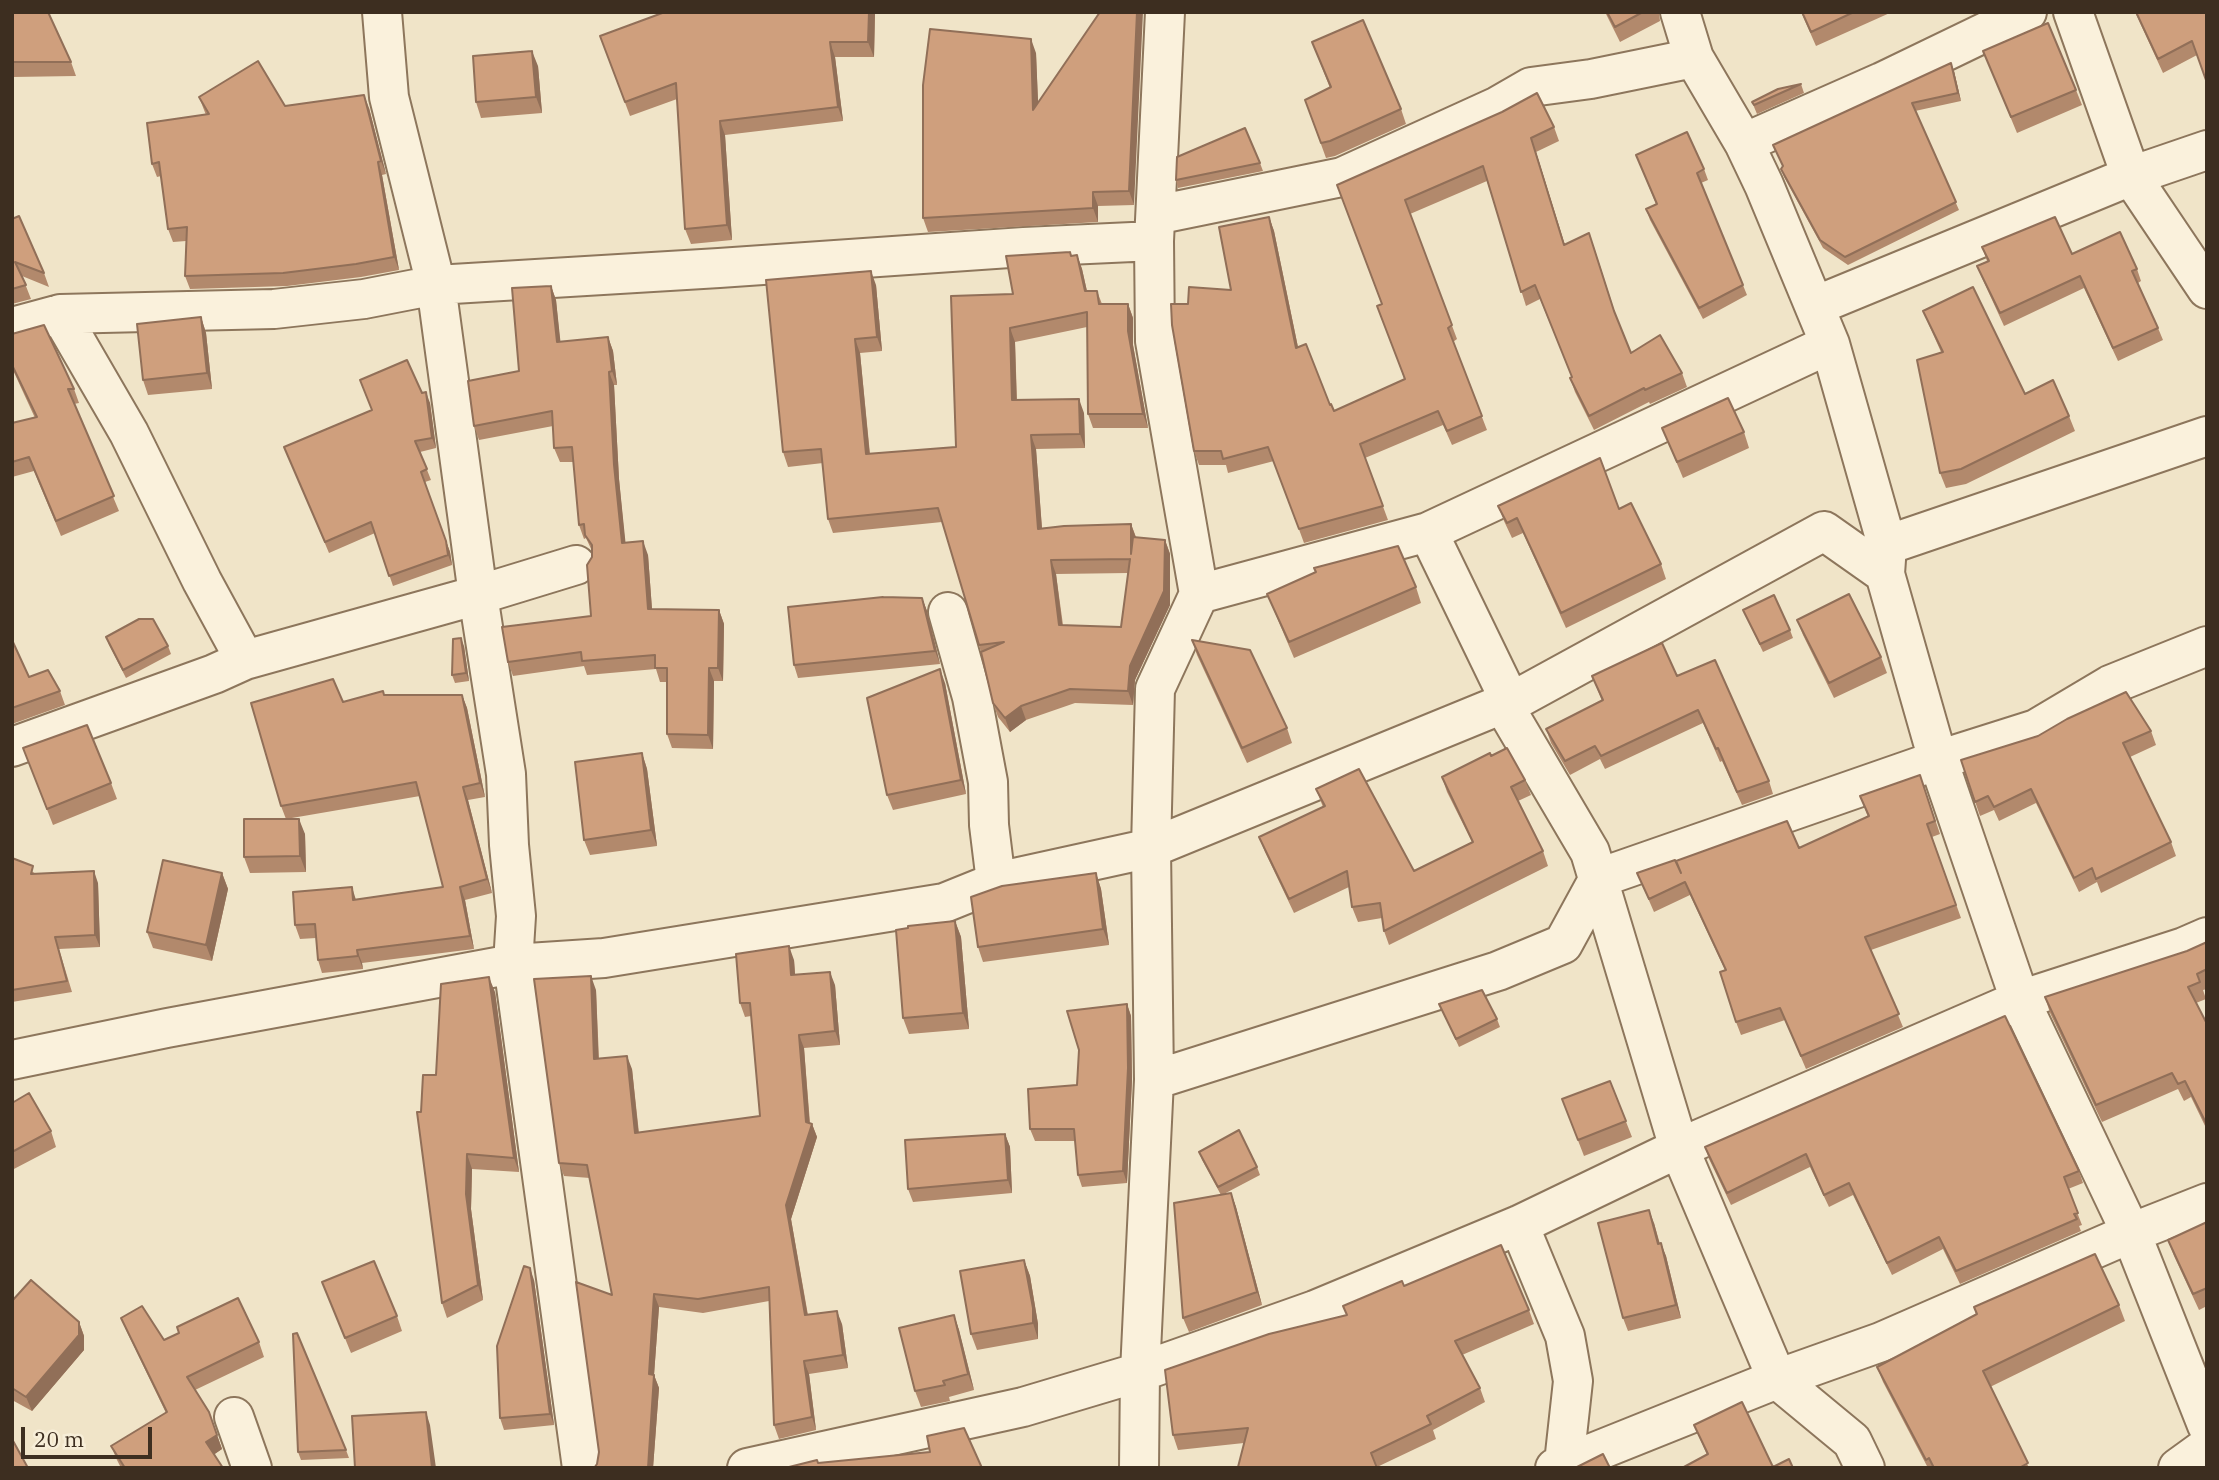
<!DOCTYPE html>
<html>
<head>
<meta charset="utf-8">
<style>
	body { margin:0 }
	#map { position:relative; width:2219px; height:1480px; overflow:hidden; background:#f0e4c8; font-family:"IBM Plex Serif",serif }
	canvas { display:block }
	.frame { position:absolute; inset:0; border:14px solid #3d2e20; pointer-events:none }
	.scale { position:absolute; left:21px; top:1427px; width:131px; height:32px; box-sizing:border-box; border:4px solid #3d2e20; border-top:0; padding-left:9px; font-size:21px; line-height:24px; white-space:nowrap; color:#3d2e20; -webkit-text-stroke:5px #f7eed8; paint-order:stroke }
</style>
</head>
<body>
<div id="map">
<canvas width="2219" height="1480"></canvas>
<div class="frame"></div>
<div class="scale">20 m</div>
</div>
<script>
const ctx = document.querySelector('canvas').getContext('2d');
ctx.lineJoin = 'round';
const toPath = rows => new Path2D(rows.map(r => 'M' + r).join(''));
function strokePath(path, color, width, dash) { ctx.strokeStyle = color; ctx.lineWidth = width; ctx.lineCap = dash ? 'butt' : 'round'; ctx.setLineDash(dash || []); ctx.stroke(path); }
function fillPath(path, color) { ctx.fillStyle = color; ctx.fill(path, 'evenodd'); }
const street = toPath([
	[382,12,389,97,436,285,478,595,506,774,509,845,516,916,513,964,582,1468],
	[1680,12,1694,58,1744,143,1764,185,1830,344,1887,545,1885,574,1938,760,2020,1000,2131,1233,2207,1425],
	[2073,12,2131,176,2207,289],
	[1744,143,1882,82,2027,12],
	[1156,215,1342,177,1498,106,1531,87,1591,79,1694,58],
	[1815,306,2131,176,2207,150],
	[60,314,129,433,202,581,245,660],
	[12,327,60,314,274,309,364,299,436,285,719,268,1024,247,1154,241],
	[1428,532,1510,701],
	[1887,545,2207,436],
	[1199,594,1428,532,1830,344],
	[948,612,972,697,988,782,989,825,996,882],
	[1504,706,1590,852,1679,1148,1777,1379,1852,1441,1865,1468],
	[1504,706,1824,531,1885,574],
	[12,747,214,674,245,660,478,595,576,565],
	[12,1060,167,1028,513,964,604,958,944,903,996,882,1151,848,1510,701],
	[1154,1080,1498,971,1563,944,1599,878,1938,760,2036,729,2110,685,2207,646],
	[1519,1225,1565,1336,1573,1381,1564,1463],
	[234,1417,252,1468],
	[747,1468,1023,1407,1140,1372,1315,1310,1519,1225,1679,1148,2020,1000,2184,947,2207,937],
	[1139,1468,1140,1372,1154,1080,1151,848,1155,689,1199,594,1155,341,1154,241,1165,12],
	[1555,1468,1777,1379,1881,1342,2131,1233,2207,1203],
	[2178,1468,2207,1447]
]);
strokePath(street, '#8d765c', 42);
strokePath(street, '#faf1dc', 38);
fillPath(toPath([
	[12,12,71,62,76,76,12,77],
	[665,12,875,12,874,57,835,57,843,121,725,135,732,240,691,244,685,229,677,99,630,116,600,36],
	[1100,12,1134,205,1098,206,1098,222,928,232,923,218,1036,53,1038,104],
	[1605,12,1659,12,1660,21,1620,42],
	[1801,12,1892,12,1816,46],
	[2135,12,2207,12,2197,55,2163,73],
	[1312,42,1401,109,1406,124,1335,156,1326,158,1305,100,1330,88],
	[1983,51,2076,90,2082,105,2017,133],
	[538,66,542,113,481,118,476,102],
	[1954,71,1961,101,1915,111,1959,210,1848,265,1823,248,1784,177,1781,169,1783,167,1773,145],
	[1801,84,1804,93,1757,114,1752,102],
	[199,97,285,106,369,108,386,174,382,175,399,270,361,277,287,286,190,289,185,276,186,241,173,242,168,229,161,176,157,177,152,164,206,115],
	[1554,127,1559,141,1536,152,1565,245,1594,247,1617,319,1631,353,1682,373,1687,387,1650,404,1649,402,1594,430,1575,392,1570,378,1572,377,1540,299,1526,306,1487,181,1410,214,1457,339,1453,342,1487,430,1452,445,1443,425,1365,458,1388,520,1304,543,1274,461,1228,473,1226,465,1199,465,1194,451,1188,304,1231,290,1269,217,1274,231,1298,347,1330,405,1334,411,1404,379,1382,305,1337,185],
	[1636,155,1704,169,1708,180,1701,183,1747,295,1703,319,1650,220,1646,209,1656,204],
	[1260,163,1263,171,1178,188,1176,180],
	[12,219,44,273,49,287,22,276,31,299,12,304],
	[1982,247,2072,254,2137,269,2141,281,2138,283,2158,328,2163,340,2118,361,2084,288,2004,326,1982,278,1977,266,1987,261],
	[1077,255,1082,269,1087,291,1097,291,1102,304,1128,304,1133,318,1133,345,1148,428,1093,428,1088,414,1087,327,1015,342,1017,400,1084,413,1085,448,1036,449,1042,528,1131,524,1136,537,1165,540,1170,554,1170,605,1135,680,1133,705,1075,703,1026,720,1010,732,998,717,993,703,981,652,942,522,833,533,828,519,823,463,788,467,783,452,876,285,882,351,860,353,870,454,956,447,1013,294,1071,256],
	[1128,573,1121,627,1063,625,1056,574],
	[551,286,556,300,560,342,608,337,613,351,617,385,614,385,619,479,625,543,648,555,652,609,719,610,724,624,723,681,714,681,713,749,672,748,667,734,667,682,660,682,656,669,587,675,584,666,513,676,508,662,591,616,592,551,586,538,584,539,579,525,574,462,560,462,554,448,553,426,479,440,474,426,519,371],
	[1923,311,2025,394,2069,416,2075,431,1966,484,1946,488,1940,473,1941,352,1929,325],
	[201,317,206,333,212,389,148,395,143,380],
	[12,334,74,389,79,403,74,404,119,511,61,536,34,471,12,477,12,423,35,418,12,368],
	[360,380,422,393,430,403,436,448,420,452,431,480,425,482,450,552,452,565,393,586,375,533,329,553,284,447,372,410],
	[1662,428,1744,432,1749,448,1683,478],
	[1498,506,1661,564,1666,579,1566,628,1523,533,1512,538,1504,521],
	[1416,587,1421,603,1294,658,1267,594],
	[922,598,927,611,940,664,798,678,794,665],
	[1743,610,1790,630,1793,638,1763,652],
	[1797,620,1881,657,1887,673,1834,698,1803,635],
	[106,637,168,646,171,654,126,678,109,645],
	[12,640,29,677,60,691,65,705,12,724],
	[1192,640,1287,728,1292,743,1247,763,1197,655],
	[464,646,469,681,455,683,452,675],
	[1592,676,1677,676,1769,781,1773,794,1742,805,1722,761,1720,762,1703,723,1605,769,1600,759,1570,775,1551,743,1546,729,1602,701],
	[945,683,966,794,893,810,887,795],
	[384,695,462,695,467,708,485,797,468,800,492,893,465,900,474,949,362,963,363,969,322,973,318,960,316,938,300,939,295,925,356,900,443,887,420,796,286,819,305,834,306,872,250,873,244,857,286,819,281,806,343,702],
	[2151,731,2156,745,2130,757,2171,842,2176,856,2101,893,2097,882,2079,892,2036,803,1999,821,1994,810,1980,816,1961,760],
	[23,748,111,783,117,799,53,825],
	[642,753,647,769,657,846,590,855,584,840],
	[1491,756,1525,780,1531,795,1518,801,1543,851,1548,866,1389,945,1384,931,1382,918,1358,922,1352,907,1349,887,1294,913,1265,852,1259,837,1323,807,1316,789,1414,871,1472,842,1447,792,1442,777],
	[1920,775,1940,834,1932,837,1961,918,1871,950,1903,1027,1806,1069,1785,1020,1741,1035,1736,1022,1725,970,1690,895,1654,912,1637,873,1676,862,1799,848,1868,817,1860,796],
	[12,858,36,874,98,883,100,947,59,949,72,992,12,1002],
	[222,873,228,889,212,961,153,948,147,932],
	[1096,873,1101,889,1109,945,983,962,978,947],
	[955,921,961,937,969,1029,909,1034,903,1018],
	[2207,942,2207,989,2203,990,2206,999,2196,1003,2207,1024,2207,1130,2191,1097,2184,1101,2178,1089,2102,1122,2050,1013,2045,997,2187,951],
	[794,960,795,974,835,985,840,1045,804,1048,810,1123,812,1124,817,1137,791,1219,808,1315,842,1324,848,1368,809,1374,816,1430,779,1439,774,1425,769,1301,703,1313,659,1307,654,1375,659,1388,653,1468,594,1468,597,1464,599,1452,612,1295,590,1178,564,1176,559,1163,596,990,599,1059,632,1069,639,1133,760,1116,751,1016,745,1017,740,1003],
	[495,992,519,1172,472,1169,471,1209,483,1300,447,1318,442,1303,421,1112,436,1075],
	[1127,1004,1131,1016,1132,1080,1127,1183,1082,1187,1078,1175,1075,1141,1035,1141,1030,1129,1077,1085],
	[1439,1004,1497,1019,1500,1027,1459,1047],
	[1610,1081,1632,1137,1584,1156,1562,1099],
	[12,1103,51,1131,56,1147,12,1170],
	[1005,1134,1010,1147,1012,1193,913,1202,908,1189],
	[1705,1147,2079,1171,2083,1183,2068,1189,2082,1225,2079,1226,2081,1231,1960,1284,1943,1249,1892,1275,1853,1195,1829,1207,1810,1167,1731,1205,1709,1159],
	[1199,1152,1257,1167,1260,1175,1222,1195,1231,1193,1236,1207,1262,1305,1189,1332,1183,1318,1221,1195,1202,1160],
	[2207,1222,2207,1306,2199,1310,2174,1256,2168,1240],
	[1654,1223,1660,1244,1666,1256,1681,1318,1628,1331,1623,1318],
	[1024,1260,1030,1276,1038,1324,1038,1339,977,1350,971,1334],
	[534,1280,554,1425,504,1430,500,1418],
	[322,1282,397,1316,402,1331,351,1353],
	[1404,1286,1529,1310,1534,1324,1462,1355,1480,1388,1485,1402,1433,1430,1436,1439,1377,1467,1377,1468,1239,1468,1244,1443,1178,1450,1173,1435,1346,1315],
	[12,1301,79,1322,84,1336,84,1350,32,1411,12,1400],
	[2119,1305,2125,1321,1990,1387,2029,1468,1928,1468,1883,1382,1877,1367,1976,1314,1974,1307],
	[954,1315,959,1330,974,1390,949,1397,950,1401,921,1407,915,1391],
	[121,1318,164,1340,179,1333,177,1327,259,1342,264,1357,195,1390,214,1427,222,1449,214,1454,223,1468,121,1468,117,1460,111,1446,166,1413,127,1332],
	[1694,1425,1773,1467,1682,1468,1707,1455],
	[346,1450,349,1458,301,1460,298,1452]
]), '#b2896c');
fillPath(toPath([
	[869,12,875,12,874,57,868,42],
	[1137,12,1143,12,1134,205,1129,191],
	[1031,39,1036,53,1039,124,1033,110],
	[830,42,835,57,843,121,838,107],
	[532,51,538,66,542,113,536,97],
	[1951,63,1954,71,1961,101,1958,93],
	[364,95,369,108,386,174,381,161],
	[720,121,725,135,732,240,727,225],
	[1531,138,1536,152,1569,259,1564,245],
	[378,162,382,175,399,270,394,257],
	[1093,192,1098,206,1098,222,1093,208],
	[1269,217,1274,231,1301,362,1296,348],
	[1077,255,1082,269,1090,305,1085,291],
	[871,271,876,285,882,351,877,337],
	[551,286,556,300,562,356,557,342],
	[1128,304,1133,318,1133,345,1148,428,1143,414,1128,331],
	[201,317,206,333,212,389,207,373],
	[1010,328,1015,342,1017,414,1012,400],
	[608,337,613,351,617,385,612,371],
	[855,339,860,353,871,468,866,454],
	[609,372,614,385,619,479,627,557,622,543,614,465],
	[426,392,430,403,436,448,432,438],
	[1079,399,1084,413,1085,448,1080,434],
	[1031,435,1036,449,1043,543,1038,529],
	[421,472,450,552,452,565,448,555],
	[1131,524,1136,538,1131,554],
	[1165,540,1170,554,1170,605,1135,680,1133,705,1128,691,1130,666],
	[643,541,648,555,653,623,648,609],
	[1051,560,1056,574,1064,639,1059,625],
	[922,598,927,611,940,664,935,651],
	[719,610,724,624,723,681,718,668],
	[461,638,464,646,469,681,466,673],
	[709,668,714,681,713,749,708,735],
	[940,669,945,683,966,794,961,780],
	[462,695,467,708,485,797,480,783],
	[1021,706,1026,720,1010,732,1005,718],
	[642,753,647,769,657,846,651,830],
	[463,787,468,800,492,893,487,879],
	[299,819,305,834,306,872,300,856],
	[94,871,98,883,100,947,95,935],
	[222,873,228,889,212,961,206,945],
	[1096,873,1101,889,1109,945,1103,929],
	[352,887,356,900,353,900],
	[460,887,465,900,474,949,470,936],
	[955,921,961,937,969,1029,963,1013],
	[789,946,794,960,796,988,791,975],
	[357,950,362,963,363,969,358,956],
	[830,972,835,985,840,1045,835,1031],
	[591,976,596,990,599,1073,594,1059],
	[489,977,495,992,519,1172,514,1158],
	[1127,1004,1131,1016,1132,1080,1127,1183,1123,1171],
	[799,1035,804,1048,810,1129,812,1124,817,1137,791,1219,810,1329,805,1315,786,1205,806,1122],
	[627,1056,632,1069,640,1147,635,1133],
	[1005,1134,1010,1147,1012,1193,1008,1180],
	[467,1154,472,1169,471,1209,483,1300,478,1285,466,1194],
	[1231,1193,1236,1207,1262,1305,1257,1292],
	[1649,1210,1654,1223,1663,1257,1658,1244],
	[1661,1243,1666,1256,1681,1318,1676,1305],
	[1024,1260,1030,1276,1038,1324,1038,1339,1033,1323],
	[530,1268,534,1280,554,1425,550,1414],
	[654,1294,659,1307,654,1375,659,1388,653,1468,648,1468,649,1374],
	[837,1311,842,1324,848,1368,843,1355],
	[954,1315,959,1330,974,1390,968,1374],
	[79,1322,84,1336,84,1350,32,1411,26,1397],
	[804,1361,809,1374,816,1430,812,1417],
	[209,1412,222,1449,212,1456,206,1442],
	[426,1412,430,1425,436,1468,432,1468]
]), '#916f58');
const building = toPath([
	[12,12,48,12,71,62,12,62,12,12],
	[665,12,869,12,868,42,830,42,838,107,720,121,727,225,685,229,676,83,625,102,600,36,665,12],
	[1100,12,1137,12,1129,191,1093,192,1093,208,923,218,923,85,930,29,1031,39,1033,110,1100,12],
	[1607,12,1643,12,1615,27,1607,12],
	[1802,12,1854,12,1811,32,1802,12],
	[2136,12,2207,12,2207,83,2192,41,2158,59,2136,12],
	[1363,20,1401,109,1330,141,1321,143,1305,100,1331,87,1312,42,1363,20],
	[2048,23,2076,90,2011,117,1983,51,2048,23],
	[532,51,536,97,476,102,473,56,532,51],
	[258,61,285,106,364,95,381,161,378,162,394,257,356,264,283,273,185,276,187,227,168,229,159,162,152,164,147,123,209,114,199,97,258,61],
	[1951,63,1958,93,1912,103,1956,202,1845,257,1820,240,1781,169,1783,166,1773,145,1951,63],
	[1801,84,1754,105,1752,102,1778,89,1801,84],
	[1537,93,1554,127,1531,138,1564,245,1589,233,1614,311,1631,353,1660,335,1682,373,1645,390,1644,388,1589,416,1570,378,1572,377,1535,285,1521,292,1483,166,1405,200,1452,325,1448,328,1482,416,1447,431,1438,411,1360,444,1383,506,1299,529,1268,447,1223,459,1221,451,1194,451,1172,325,1171,304,1188,304,1189,287,1231,290,1219,227,1269,217,1296,348,1306,344,1330,405,1331,404,1334,411,1405,379,1377,306,1382,304,1337,185,1502,112,1537,93],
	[1245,128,1260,163,1176,180,1177,157,1245,128],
	[1687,132,1704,169,1697,173,1743,285,1699,308,1646,209,1657,204,1636,155,1687,132],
	[19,216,44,273,15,262,26,285,12,289,12,219,19,216],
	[2055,217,2072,254,2120,232,2137,269,2132,271,2158,328,2113,348,2080,276,2000,313,1977,266,1989,261,1982,247,2055,217],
	[1070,252,1071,256,1077,255,1085,291,1097,291,1099,304,1128,304,1128,331,1143,414,1088,414,1087,312,1010,328,1012,400,1079,399,1080,434,1031,435,1038,529,1064,526,1131,524,1131,554,1133,537,1165,540,1164,591,1130,666,1128,691,1070,689,1021,706,1005,718,993,703,981,652,1004,642,979,645,938,508,828,519,821,449,783,452,766,280,871,271,877,337,855,339,866,454,956,447,951,296,1013,294,1006,256,1070,252],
	[1130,559,1121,627,1059,625,1051,560,1130,559],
	[551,286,557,342,608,337,612,371,609,372,614,465,622,543,643,541,648,609,719,610,718,668,709,668,708,735,667,734,667,668,655,668,655,655,582,661,581,652,508,662,502,627,591,616,587,565,592,557,592,545,585,535,584,524,579,525,572,447,554,448,552,411,474,426,468,381,519,371,512,288,551,286],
	[1973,287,2025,394,2053,380,2069,416,1961,469,1940,473,1917,360,1943,352,1923,311,1973,287],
	[201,317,207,373,143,380,137,324,201,317],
	[44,325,74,389,68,389,114,496,56,521,29,457,12,462,12,423,37,417,12,365,12,334,44,325],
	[407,360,422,393,426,392,432,438,415,441,427,469,421,472,446,541,448,555,389,576,371,522,325,542,284,447,372,410,360,380,407,360],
	[1728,398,1744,432,1677,462,1662,428,1728,398],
	[1600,458,1619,509,1631,503,1661,564,1561,613,1517,518,1507,523,1498,506,1600,458],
	[1398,546,1416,587,1289,642,1267,594,1316,572,1314,568,1398,546],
	[1849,594,1881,657,1829,683,1797,620,1849,594],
	[1774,595,1790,630,1760,644,1743,610,1774,595],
	[883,597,922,598,935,651,794,665,788,607,883,597],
	[139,619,153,619,168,646,123,670,106,637,139,619],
	[461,638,466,673,452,675,453,639,461,638],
	[12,640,29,677,48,670,60,691,12,708,12,640],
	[1192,640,1250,650,1287,728,1242,748,1192,640],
	[1662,643,1677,676,1715,660,1769,781,1737,792,1718,748,1716,749,1698,710,1601,756,1595,746,1565,761,1546,729,1603,700,1592,676,1662,643],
	[940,669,961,780,887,795,867,698,940,669],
	[333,679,343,702,383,691,384,695,462,695,480,783,463,787,487,879,460,887,470,936,357,950,358,956,318,960,315,924,295,925,293,892,352,887,353,900,443,887,416,782,281,806,251,703,333,679],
	[2126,692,2151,731,2123,743,2171,842,2096,879,2092,868,2074,878,2031,789,1994,807,1988,796,1975,802,1961,760,2038,736,2067,719,2126,692],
	[87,725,111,783,47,809,23,748,87,725],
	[1507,748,1525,780,1511,787,1543,851,1384,931,1380,903,1352,907,1347,871,1289,899,1259,837,1325,806,1316,789,1359,769,1414,871,1473,842,1442,777,1490,753,1491,756,1507,748],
	[642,753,651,830,584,840,575,762,642,753],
	[1920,775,1935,821,1927,824,1956,905,1865,937,1899,1014,1801,1056,1780,1008,1736,1022,1720,972,1726,970,1685,882,1649,899,1637,873,1675,860,1681,873,1676,861,1787,821,1799,848,1869,816,1860,796,1920,775],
	[244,819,299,819,300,856,244,857,244,819],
	[12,858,33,866,31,874,94,871,95,935,55,937,67,981,12,990,12,858],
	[163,860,222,873,206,945,147,932,163,860],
	[1096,873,1103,929,978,947,971,897,1002,886,1096,873],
	[955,921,963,1013,903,1018,896,930,908,928,908,926,955,921],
	[2207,942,2207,969,2197,974,2200,982,2188,987,2207,1024,2207,1125,2185,1081,2178,1084,2172,1073,2096,1105,2045,997,2187,951,2207,942],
	[789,946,791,975,830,972,835,1031,799,1035,806,1122,812,1124,786,1205,805,1315,837,1311,843,1355,804,1361,812,1417,774,1425,769,1287,698,1299,654,1294,649,1374,654,1375,648,1468,594,1468,597,1464,599,1452,576,1282,612,1295,587,1165,559,1163,534,979,591,976,594,1059,627,1056,635,1133,760,1116,750,1003,740,1003,736,954,789,946],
	[489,977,514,1158,467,1154,466,1194,478,1285,442,1303,417,1112,421,1112,423,1075,436,1075,441,984,489,977],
	[1482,990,1497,1019,1456,1039,1439,1004,1482,990],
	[1127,1004,1128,1068,1123,1171,1078,1175,1074,1129,1030,1129,1028,1089,1077,1085,1079,1050,1067,1011,1127,1004],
	[2005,1016,2079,1171,2064,1177,2078,1213,2074,1214,2077,1219,1956,1271,1939,1237,1887,1263,1849,1183,1824,1195,1806,1154,1727,1193,1705,1147,2005,1016],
	[1610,1081,1626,1121,1578,1140,1562,1099,1610,1081],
	[29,1093,51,1131,12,1152,12,1103,29,1093],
	[1239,1130,1257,1167,1218,1187,1199,1152,1239,1130],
	[1005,1134,1008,1180,908,1189,905,1140,1005,1134],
	[1231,1193,1257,1292,1183,1318,1174,1203,1231,1193],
	[1649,1210,1658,1244,1661,1243,1676,1305,1623,1318,1598,1223,1649,1210],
	[2207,1222,2207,1288,2193,1294,2168,1240,2207,1222],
	[1501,1245,1529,1310,1455,1341,1480,1388,1427,1416,1431,1424,1371,1453,1377,1468,1243,1468,1238,1467,1248,1428,1173,1435,1165,1370,1269,1334,1347,1315,1343,1306,1402,1281,1404,1286,1501,1245],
	[2095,1254,2119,1305,1983,1371,2028,1463,2019,1468,1934,1468,1929,1458,1926,1460,1877,1367,1977,1314,1974,1307,2095,1254],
	[1024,1260,1033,1308,1033,1323,971,1334,960,1271,1024,1260],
	[374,1261,397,1316,345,1338,322,1282,374,1261],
	[524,1266,530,1268,550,1414,500,1418,497,1346,524,1266],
	[31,1280,79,1322,79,1335,26,1397,12,1388,12,1301,31,1280],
	[238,1298,259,1342,187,1377,209,1412,217,1435,206,1442,223,1468,125,1468,111,1446,167,1412,121,1318,142,1306,164,1340,179,1333,177,1327,238,1298],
	[954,1315,968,1374,943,1381,945,1385,915,1391,899,1328,954,1315],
	[297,1333,346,1450,298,1452,293,1334,297,1333],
	[1742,1402,1773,1467,1789,1459,1793,1468,1682,1468,1708,1454,1694,1425,1742,1402],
	[426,1412,432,1468,355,1468,352,1416,426,1412],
	[964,1428,982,1468,785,1468,817,1460,818,1463,930,1452,927,1436,964,1428],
	[12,1439,28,1468,12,1468,12,1439],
	[1603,1454,1610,1468,1575,1468,1603,1454]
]);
fillPath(building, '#cf9f7d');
strokePath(building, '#916f58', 2);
</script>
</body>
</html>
